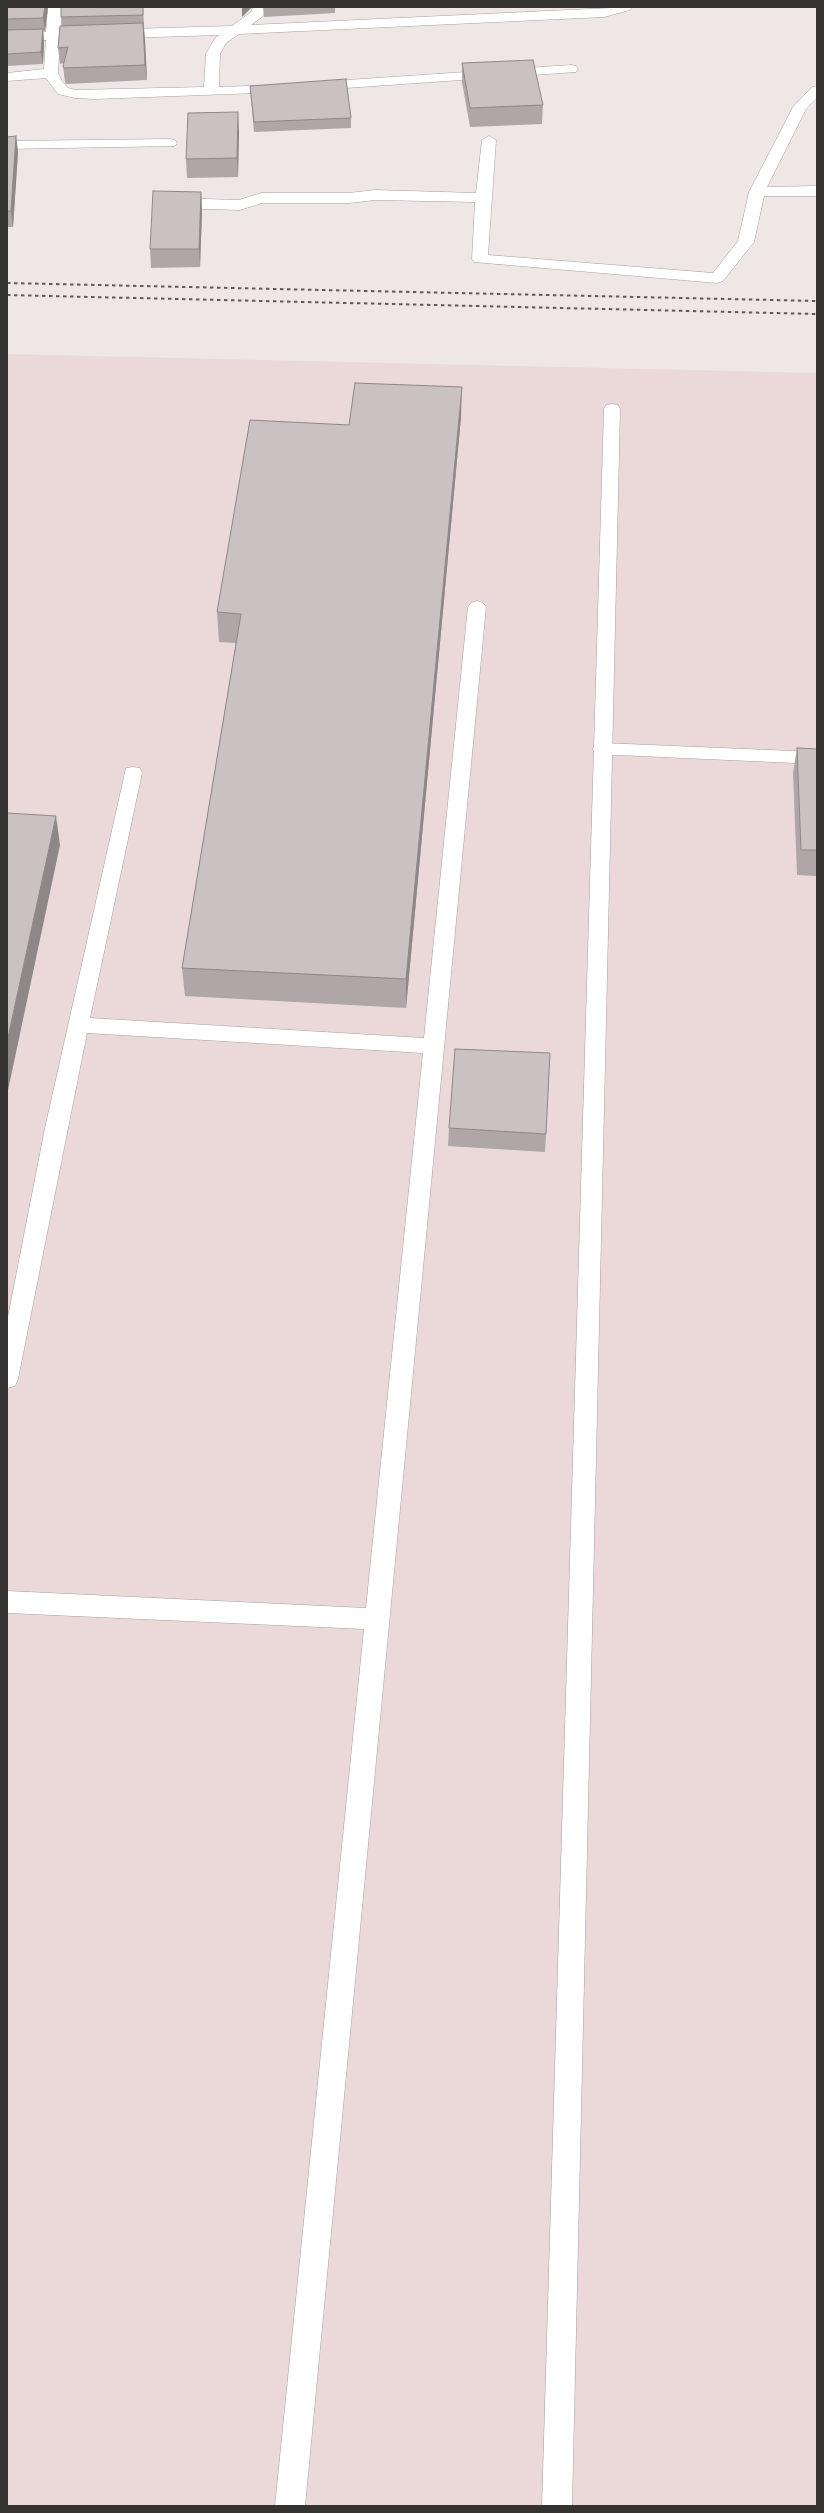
<!DOCTYPE html>
<html>
<head>
<meta charset="utf-8">
<style>
	body { margin:0 }
	#map { position:relative; width:824px; height:2513px; overflow:hidden; background:#efe6e6; font-family:Georgia,serif }
	canvas { display:block }
	.frame { position:absolute; inset:0; border:8px solid #353232; pointer-events:none }
</style>
</head>
<body>
<div id="map">
<canvas width="824" height="2513"></canvas>
<div class="frame"></div>
</div>
<script>
const ctx = document.querySelector('canvas').getContext('2d');
ctx.lineJoin = 'round';
function fillPath(path, color) { ctx.fillStyle = color; ctx.fill(path, 'evenodd'); }
const toPath = rows => new Path2D(rows.map(r => 'M' + r).join(''));
function strokePath(path, color, width, dash) { ctx.strokeStyle = color; ctx.lineWidth = width; ctx.lineCap = dash ? 'butt' : 'round'; ctx.setLineDash(dash || []); ctx.stroke(path); }
fillPath(toPath([
	[7,354,817,373,817,2506,7,2506]
]), '#ebd9da');
const service = toPath([
	[477,601,483,603,486,607,305,2506,275,2506,364,1629,7,1613,7,1591,366,1608,423,1053,87,1033,18,1379,15,1386,7,1388,7,1322,45,1128,126,768,133,767,140,768,142,773,90,1018,424,1038,468,607,471,603,477,601],
	[602,743,817,752,817,764,595,754,593,749,595,744,602,743]
]);
const minor = toPath([
	[48,7,62,7,61,31,232,26,251,12,253,7,267,7,262,17,251,25,632,7,630,10,604,17,239,34,226,43,220,54,219,87,279,85,286,89,284,92,95,99,75,98,58,94,46,78,7,81,7,73,44,69,46,40,7,41,7,33,46,32,48,7],
	[220,35,215,38,206,54,204,87,75,90,68,88,62,81,58,73,60,40,220,35],
	[571,65,576,66,578,69,576,72,317,90,310,86,317,82,571,65],
	[817,86,817,98,806,109,767,187,817,186,817,196,764,196,754,242,723,281,717,283,474,262,472,259,475,202,375,200,349,203,262,203,240,210,172,208,164,203,172,198,239,200,261,193,349,193,375,190,476,193,482,140,489,136,496,140,488,255,713,273,738,241,749,192,793,107,812,87,817,86],
	[170,139,175,140,177,143,175,146,7,149,7,141,170,139],
	[612,404,618,405,620,409,572,2506,542,2506,604,409,606,405,612,404]
]);
strokePath(service, '#a69e9e', 1);
strokePath(minor, '#a69e9e', 1);
fillPath(service, '#fff');
fillPath(minor, '#fff');
strokePath(toPath([
	[7,283,817,301],
	[7,295,817,314]
]), '#5f5a5a', 2, [3.5, 3.5]);
fillPath(toPath([
	[7,7,48,7,45,31,43,31,44,42,43,64,7,66],
	[143,7,147,80,66,84,65,82,63,66,64,63,60,64,58,48,62,26,61,17],
	[263,7,335,7,335,13,264,17],
	[462,63,543,105,542,124,470,127,462,82],
	[250,86,351,118,351,128,254,132],
	[239,131,238,177,187,178,186,159],
	[16,136,18,152,13,227,7,227,7,137],
	[201,192,202,211,200,267,151,268,150,249],
	[461,417,406,1008,185,996,182,968,236,643,219,642,217,612,349,425],
	[797,748,817,749,817,876,797,875,793,773],
	[449,1128,546,1134,545,1152,448,1146]
]), '#aea6a7');
fillPath(toPath([
	[45,7,48,7,45,31,43,18],
	[242,7,252,7,242,17],
	[143,23,145,39,147,80,145,65],
	[43,29,44,42,43,64,41,52],
	[238,112,239,131,238,177,237,158],
	[16,136,18,152,13,227,11,211],
	[201,192,202,211,200,267,199,249],
	[462,387,461,417,406,1008,406,979],
	[56,816,60,845,7,1095,7,1042]
]), '#8d8788');
const building = toPath([
	[7,7,45,7,43,18,7,19,7,7],
	[61,7,143,7,143,15,61,17,61,7],
	[143,23,145,65,64,68,63,66,68,47,58,48,60,26,143,23],
	[43,29,41,52,7,54,7,30,43,29],
	[533,60,543,105,470,108,462,63,533,60],
	[346,79,351,118,254,122,250,86,346,79],
	[238,112,237,158,186,159,188,113,238,112],
	[16,136,11,211,7,211,7,137,16,136],
	[153,191,201,192,199,249,150,249,153,191],
	[355,383,462,387,406,979,182,968,241,614,217,612,250,420,349,425,355,383],
	[797,748,817,749,817,850,801,850,797,748],
	[7,813,56,816,7,1042,7,813],
	[455,1049,550,1053,546,1134,449,1128,455,1049]
]);
fillPath(building, '#cac1c2');
strokePath(building, '#8d8788', 1);
</script>
</body>
</html>
